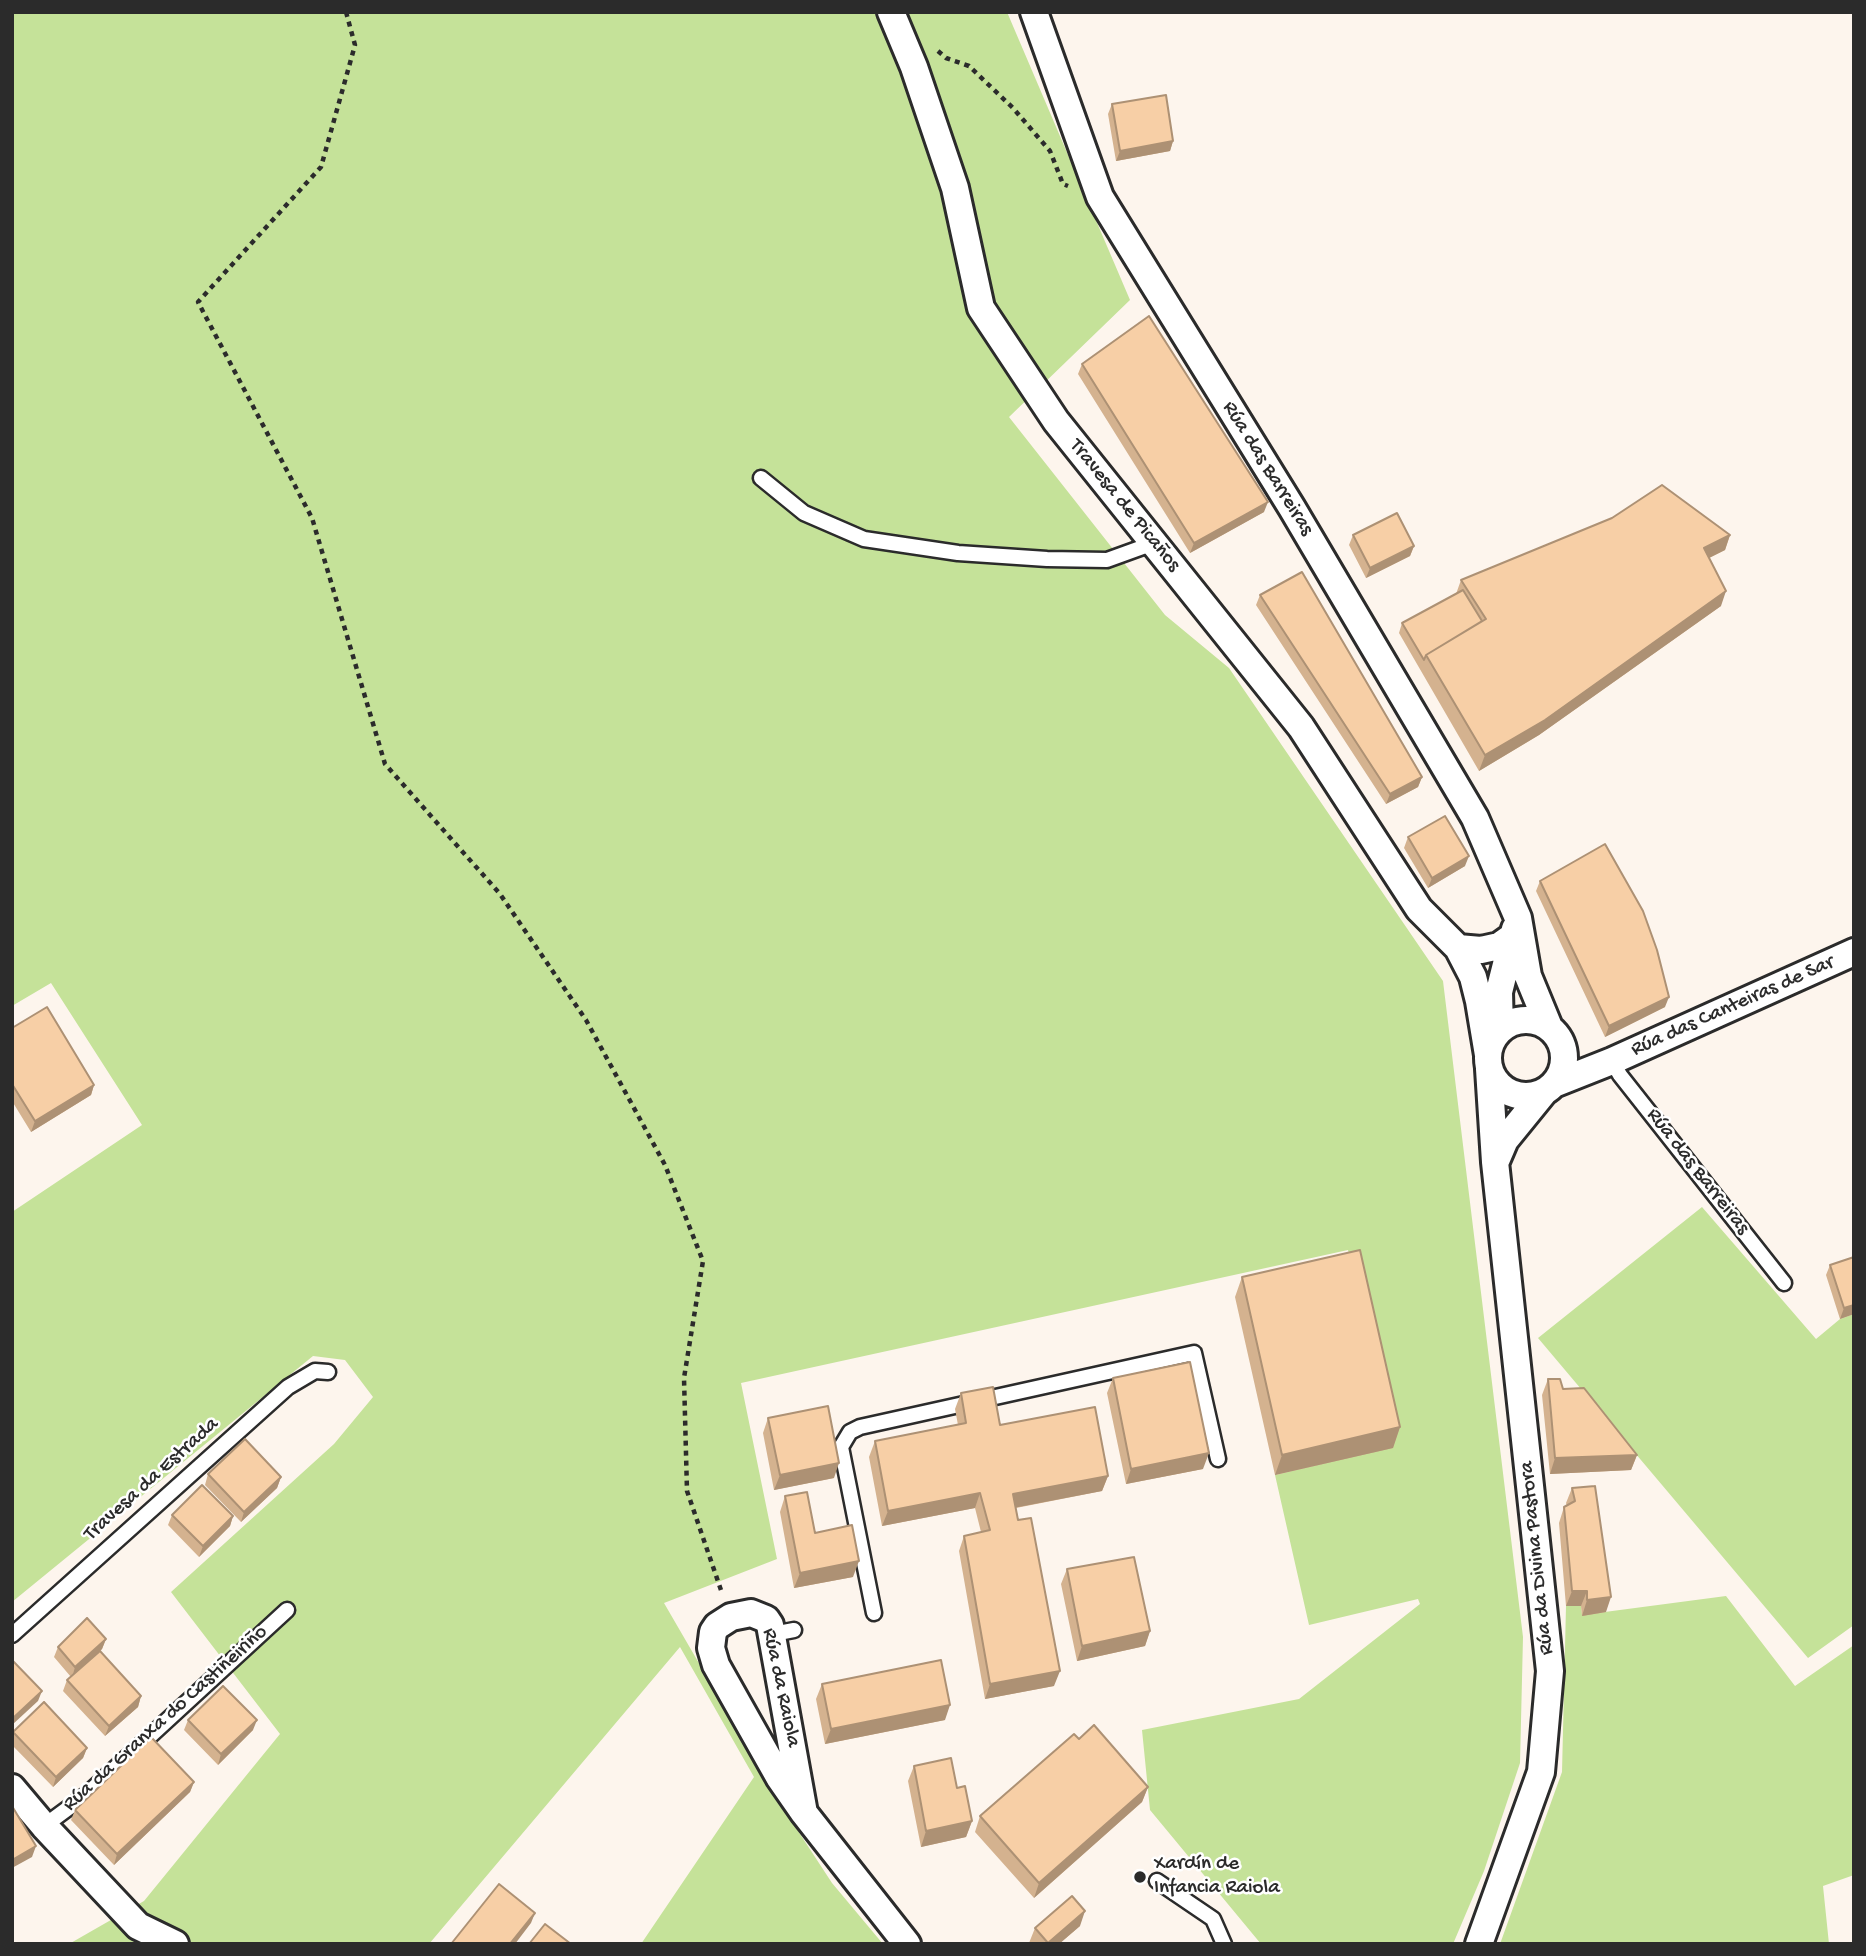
<!DOCTYPE html>
<html>
<head>
<meta charset="utf-8">
<style>
	body { margin:0 }
	#map { position:relative; width:1866px; height:1956px; overflow:hidden; background:#fdf5ed; font-family:"Gochi Hand",sans-serif }
	canvas { display:block }
	.frame { position:absolute; inset:0; border:14px solid #2b2b2b; pointer-events:none }
</style>
</head>
<body>
<div id="map">
<canvas width="1866" height="1956"></canvas>
<div class="frame"></div>
</div>
<script>
const ctx = document.querySelector('canvas').getContext('2d');
ctx.lineJoin = 'round';
function fillPath(path, color) { ctx.fillStyle = color; ctx.fill(path, 'evenodd'); }
const toPath = rows => new Path2D(rows.map(r => 'M' + r).join(''));
function strokePath(path, color, width, dash) { ctx.strokeStyle = color; ctx.lineWidth = width; ctx.lineCap = dash ? 'butt' : 'round'; ctx.setLineDash(dash || []); ctx.stroke(path); }
function drawText(font, color, halo, rows, align = 'center') {
  ctx.font = font + ' "Gochi Hand",sans-serif'; ctx.lineWidth = 5; ctx.setLineDash([]); ctx.textBaseline = 'middle'; ctx.strokeStyle = halo; ctx.fillStyle = color; for (const [text, x, y, turn = 0] of rows) {
    ctx.save(); ctx.translate(x, y); ctx.rotate((+turn || 0) * Math.PI / 180); ctx.textAlign = isNaN(turn) ? turn : align; if (halo) ctx.strokeText(text, 0, 0); ctx.fillText(text, 0, 0); ctx.restore();
  }
}
fillPath(toPath([
	[12,12,1007,12,1130,300,1009,417,1165,615,1229,668,1443,981,1523,1637,1520,1763,1484,1871,1453,1944,1261,1944,1150,1810,1142,1730,1299,1699,1420,1604,1418,1599,1309,1625,1275,1475,1393,1447,1348,1250,741,1383,777,1559,664,1603,783,1808,832,1883,883,1944,641,1944,754,1777,680,1647,429,1944,69,1944,144,1901,280,1734,171,1592,334,1444,373,1397,345,1360,313,1356,12,1602,12,1212,142,1125,51,983,12,1006],
	[1702,1207,1816,1339,1840,1319,1854,1314,1854,1625,1808,1658,1538,1338],
	[1726,1596,1795,1686,1854,1645,1854,1875,1823,1886,1829,1944,1500,1944,1562,1772,1566,1606,1581,1606,1582,1615]
]), '#c5e299');
const lane = toPath([
	[761,478,804,513,864,539,958,553,1047,559,1107,560,1154,543],
	[1612,1061,1620,1075,1784,1283],
	[874,1613,841,1447,850,1432,860,1427,1194,1353,1218,1459],
	[773,1634,794,1630],
	[12,1635,288,1387,315,1371,328,1372],
	[44,1826,86,1795,287,1610],
	[1157,1881,1213,1919,1224,1944]
]);
const street = toPath([
	[891,12,914,67,955,188,981,308,1056,421,1301,727,1419,909,1458,948,1473,977,1479,1001,1488,1055],
	[1034,12,1100,197,1292,508,1475,818,1518,918,1528,976,1549,1027],
	[1458,948,1481,950,1499,946,1513,936],
	'1488 1058a38 38 0 1 1 76 0a38 38 0 1 1-76 0Z',
	[1500,1030,1499,992,1515,929],
	[1554,1084,1612,1061,1854,952],
	[1496,1161,1505,1140,1544,1092],
	[12,1788,44,1826,138,1926,175,1944],
	[804,1813,770,1625,766,1619,751,1613,731,1617,717,1626,713,1632,711,1648,716,1665,779,1777,804,1813,907,1944],
	[1479,1944,1541,1772,1550,1671,1495,1162,1489,1069]
]);
strokePath(lane, '#2b2b2b', 19);
strokePath(street, '#2b2b2b', 32);
strokePath(toPath([
	[346,12,355,45,321,167,198,302,312,518,385,764,500,894,586,1020,665,1165,703,1261,684,1378,687,1491,722,1593],
	[938,51,946,58,969,66,1013,108,1050,151,1063,184,1068,186]
]), '#2b2b2b', 4.5, [5, 5]);
strokePath(lane, '#fff', 14);
strokePath(street, '#fff', 26);
fillPath(toPath([
	[1112,104,1173,141,1170,151,1116,161,1108,114],
	[1082,364,1264,512,1190,553,1078,374],
	[1353,535,1414,546,1410,556,1366,578,1349,545],
	[1730,535,1725,550,1709,558,1721,606,1539,735,1479,771,1399,633,1402,623,1456,594,1461,580],
	[1260,595,1422,777,1418,787,1386,804,1256,605],
	[1408,837,1465,866,1428,888,1404,848],
	[1540,881,1665,1007,1605,1037,1536,891],
	[12,1028,94,1085,91,1095,31,1132,12,1101],
	[1830,1265,1854,1314,1840,1319,1826,1275],
	[1242,1277,1400,1427,1393,1448,1275,1475,1235,1297],
	[1113,1378,1203,1469,1126,1484,1107,1393],
	[1548,1379,1563,1389,1637,1455,1631,1470,1550,1474,1542,1395],
	[961,1393,1000,1425,1108,1476,1102,1491,1016,1508,1054,1686,985,1699,959,1551,964,1536,981,1532,975,1508,882,1526,869,1457,875,1441,958,1425,955,1409],
	[768,1418,834,1478,774,1490,763,1433],
	[208,1474,281,1477,277,1488,241,1522,205,1485],
	[1572,1488,1606,1612,1582,1616,1581,1606,1566,1606,1559,1523,1564,1507,1567,1506,1566,1503],
	[785,1496,815,1533,853,1577,794,1588,780,1512],
	[172,1515,233,1516,230,1526,199,1557,168,1525],
	[1067,1569,1150,1631,1145,1646,1077,1661,1061,1584],
	[106,1639,102,1649,100,1651,141,1696,138,1707,105,1736,63,1691,67,1680,71,1677,54,1657,58,1647],
	[822,1684,945,1720,825,1744,816,1699],
	[188,1720,253,1730,218,1765,184,1730],
	[13,1732,87,1748,83,1758,53,1787,12,1745],
	[1079,1739,1148,1787,1142,1802,1034,1898,975,1832,980,1816],
	[914,1766,957,1788,972,1821,966,1837,921,1847,908,1781],
	[194,1782,190,1792,114,1865,71,1820,75,1810],
	[1080,1926,1059,1944,1030,1944,1029,1943,1035,1928]
]), '#d4b28f');
fillPath(toPath([
	[1173,141,1170,151,1116,161,1120,151],
	[1268,502,1264,512,1190,553,1194,543],
	[1730,535,1725,550,1699,563,1704,548],
	[1414,546,1410,556,1366,578,1370,568],
	[1726,591,1721,606,1539,735,1479,771,1485,755],
	[1422,777,1418,787,1386,804,1390,794],
	[1469,856,1465,866,1428,888,1432,878],
	[1669,997,1665,1007,1605,1037,1609,1026],
	[94,1085,91,1095,31,1132,35,1121],
	[1854,1305,1854,1314,1840,1319,1844,1308],
	[1400,1427,1393,1448,1275,1475,1282,1455],
	[1209,1453,1203,1469,1126,1484,1131,1469],
	[1637,1455,1631,1470,1550,1474,1555,1458],
	[839,1463,834,1478,774,1490,780,1475],
	[1108,1476,1102,1491,1008,1509,1013,1494],
	[281,1477,277,1488,241,1522,244,1512],
	[980,1493,975,1508,882,1526,888,1511],
	[233,1516,230,1526,199,1557,203,1546],
	[859,1561,853,1577,794,1588,800,1573],
	[1572,1591,1587,1591,1581,1606,1566,1606],
	[1611,1597,1606,1612,1582,1616,1587,1600],
	[1150,1631,1145,1646,1077,1661,1082,1646],
	[106,1639,102,1649,72,1678,75,1667],
	[1060,1671,1054,1686,985,1699,990,1684],
	[42,1691,38,1701,12,1725,12,1719],
	[141,1696,138,1707,105,1736,109,1726],
	[950,1705,945,1720,825,1744,831,1729],
	[257,1720,253,1730,218,1765,221,1754],
	[87,1748,83,1758,53,1787,56,1777],
	[194,1782,190,1792,114,1865,117,1854],
	[1148,1787,1142,1802,1034,1898,1039,1883],
	[972,1821,966,1837,921,1847,926,1831],
	[36,1846,32,1857,12,1868,12,1860],
	[1085,1911,1080,1926,1059,1944,1047,1944],
	[535,1913,531,1923,515,1944,510,1944]
]), '#ad9174');
const building = toPath([
	[1166,95,1173,141,1120,151,1112,104,1166,95],
	[1149,316,1268,502,1194,543,1082,364,1149,316],
	[1662,485,1730,535,1704,548,1726,591,1545,720,1485,755,1426,655,1486,619,1461,580,1612,518,1662,485],
	[1397,513,1414,546,1370,568,1353,535,1397,513],
	[1302,572,1422,777,1390,794,1260,595,1302,572],
	[1463,590,1482,621,1426,655,1424,660,1402,623,1463,590],
	[1445,816,1469,856,1432,878,1408,837,1445,816],
	[1605,844,1643,911,1657,950,1669,997,1609,1026,1540,881,1605,844],
	[47,1007,94,1085,35,1121,12,1084,12,1028,47,1007],
	[1360,1250,1400,1427,1282,1455,1242,1277,1360,1250],
	[1854,1257,1854,1305,1844,1308,1830,1265,1854,1257],
	[1190,1362,1209,1453,1131,1469,1113,1378,1190,1362],
	[1548,1379,1560,1379,1563,1389,1584,1388,1637,1455,1555,1458,1548,1379],
	[993,1387,1000,1425,1095,1407,1108,1476,1013,1494,1018,1520,1031,1518,1060,1671,990,1684,964,1536,990,1530,980,1493,888,1511,875,1441,966,1423,961,1393,993,1387],
	[828,1406,839,1463,780,1475,768,1418,828,1406],
	[245,1439,281,1477,244,1512,208,1474,245,1439],
	[202,1485,233,1516,203,1546,172,1515,202,1485],
	[1595,1486,1611,1597,1587,1600,1587,1591,1572,1591,1564,1507,1575,1501,1572,1488,1595,1486],
	[807,1492,815,1533,852,1525,859,1561,800,1573,785,1496,807,1492],
	[1134,1557,1150,1631,1082,1646,1067,1569,1134,1557],
	[87,1618,106,1639,75,1667,58,1647,87,1618],
	[100,1651,141,1696,109,1726,67,1680,100,1651],
	[12,1660,42,1691,12,1719,12,1660],
	[941,1660,950,1705,831,1729,822,1684,941,1660],
	[223,1686,257,1720,221,1754,188,1720,223,1686],
	[44,1702,87,1748,56,1777,13,1732,44,1702],
	[1094,1725,1148,1787,1039,1883,980,1816,1074,1734,1079,1739,1094,1725],
	[151,1737,194,1782,117,1854,75,1810,151,1737],
	[951,1758,957,1788,965,1786,972,1821,926,1831,914,1766,951,1758],
	[12,1806,36,1846,12,1860,12,1806],
	[499,1884,535,1913,510,1944,451,1944,499,1884],
	[1072,1896,1085,1911,1048,1943,1035,1928,1072,1896],
	[545,1924,571,1944,529,1944,545,1924]
]);
fillPath(building, '#f7cfa6');
strokePath(building, '#ad9174', 2);
for (const [x, y, r, color] of [
	[1140,1877,7,"#2b2b2b"]
]) { const dot = new Path2D(); dot.arc(x, y, r, 0, 2 * Math.PI); ctx.fillStyle = color; ctx.fill(dot); strokePath(dot, '#fff', 2.5); }
drawText('21px', '#2b2b2b', '#fff', [
	["Rúa das Barreiras",1267,469,58],
	["Travesa de Picaños",1124,506,51],
	["Rúa das Canteiras de Sar",1733,1007,-24],
	["Rúa das Barreiras",1697,1172,52],
	["Travesa da Estrada",152,1480,-42],
	["Rúa da Divina Pastora",1538,1558,-96],
	["Rúa da Raiola",780,1688,78],
	["Rúa da Granxa do Castiñeiriño",166,1719,-42]
]);
drawText('21px', '#2b2b2b', '#fff', [
	["Xardín de",1154,1865],
	["Infancia Raiola",1154,1889]
], 'left');
</script>
</body>
</html>
